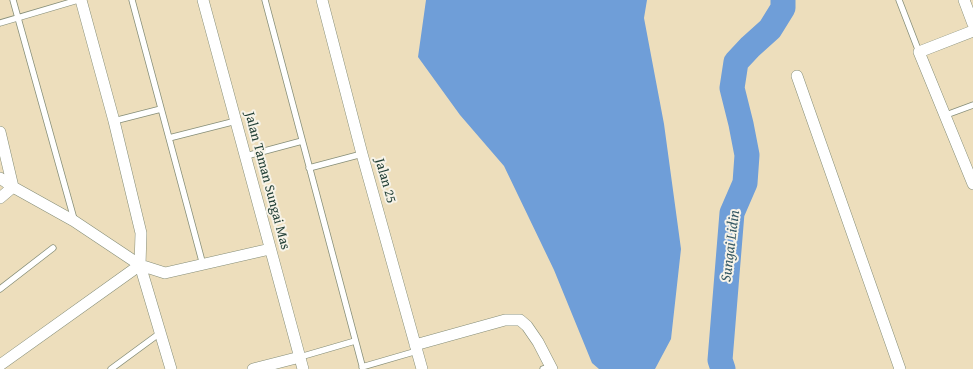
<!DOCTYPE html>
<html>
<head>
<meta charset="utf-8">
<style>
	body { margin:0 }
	canvas { display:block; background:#eddebc }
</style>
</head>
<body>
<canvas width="973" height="369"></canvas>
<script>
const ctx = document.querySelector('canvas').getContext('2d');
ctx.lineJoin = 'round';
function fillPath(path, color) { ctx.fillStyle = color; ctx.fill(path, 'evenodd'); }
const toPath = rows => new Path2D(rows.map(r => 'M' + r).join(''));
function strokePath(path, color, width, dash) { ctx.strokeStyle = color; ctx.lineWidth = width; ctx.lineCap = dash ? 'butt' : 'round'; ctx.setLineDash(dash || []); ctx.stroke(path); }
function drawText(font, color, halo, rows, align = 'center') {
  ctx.font = font + ' "Gentium Book Plus",serif'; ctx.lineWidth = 4; ctx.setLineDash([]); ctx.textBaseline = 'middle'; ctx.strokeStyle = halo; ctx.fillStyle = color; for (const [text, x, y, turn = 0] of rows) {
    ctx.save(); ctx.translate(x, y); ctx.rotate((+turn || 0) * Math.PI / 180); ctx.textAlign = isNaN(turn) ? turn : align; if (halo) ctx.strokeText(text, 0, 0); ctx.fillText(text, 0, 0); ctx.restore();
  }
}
fillPath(toPath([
	[426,0,647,0,644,18,664,124,681,249,671,339,655,369,599,369,592,363,554,270,504,166,460,115,418,57]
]), '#6f9ed8');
strokePath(toPath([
	[723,369,720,360,732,213,745,183,747,155,741,124,732,88,736,62,750,47,770,29,783,8,783,0]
]), '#6f9ed8', 25);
const service = toPath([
	[13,0,74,219],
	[132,0,203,265],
	[265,0,363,369],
	[899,0,919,52],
	[0,23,78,0],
	[946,115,973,105],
	[114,121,161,109],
	[169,138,236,121],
	[246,156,302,141],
	[309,168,362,154],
	[0,289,53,248],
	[300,357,355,341],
	[362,367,417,351],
	[111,369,160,333],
	[543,369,551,367]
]);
const minor = toPath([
	[81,0,114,121,141,233,140,265],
	[203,0,303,369],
	[322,0,362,154,422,369],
	[964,0,973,24],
	[973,31,919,52,973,184],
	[797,76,900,369],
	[0,132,13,187,0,198],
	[0,178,13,187,74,221,140,265,171,369],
	[140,265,165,273,270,249],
	[415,345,505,320,520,320,527,326,538,342,552,369],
	[0,365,140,265],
	[253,369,300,357]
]);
strokePath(service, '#868e78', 7);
strokePath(minor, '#868e78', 12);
strokePath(service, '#fff', 5.5);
strokePath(minor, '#fff', 11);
drawText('14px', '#1f3d34', '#f7f3e8', [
	["Jalan Taman Sungai Mas",267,181,75],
	["Jalan 25",385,181,74]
]);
drawText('italic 15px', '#375a65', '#f7f3e8', [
	["Sungai Lidin",731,246,-83]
]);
</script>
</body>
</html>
